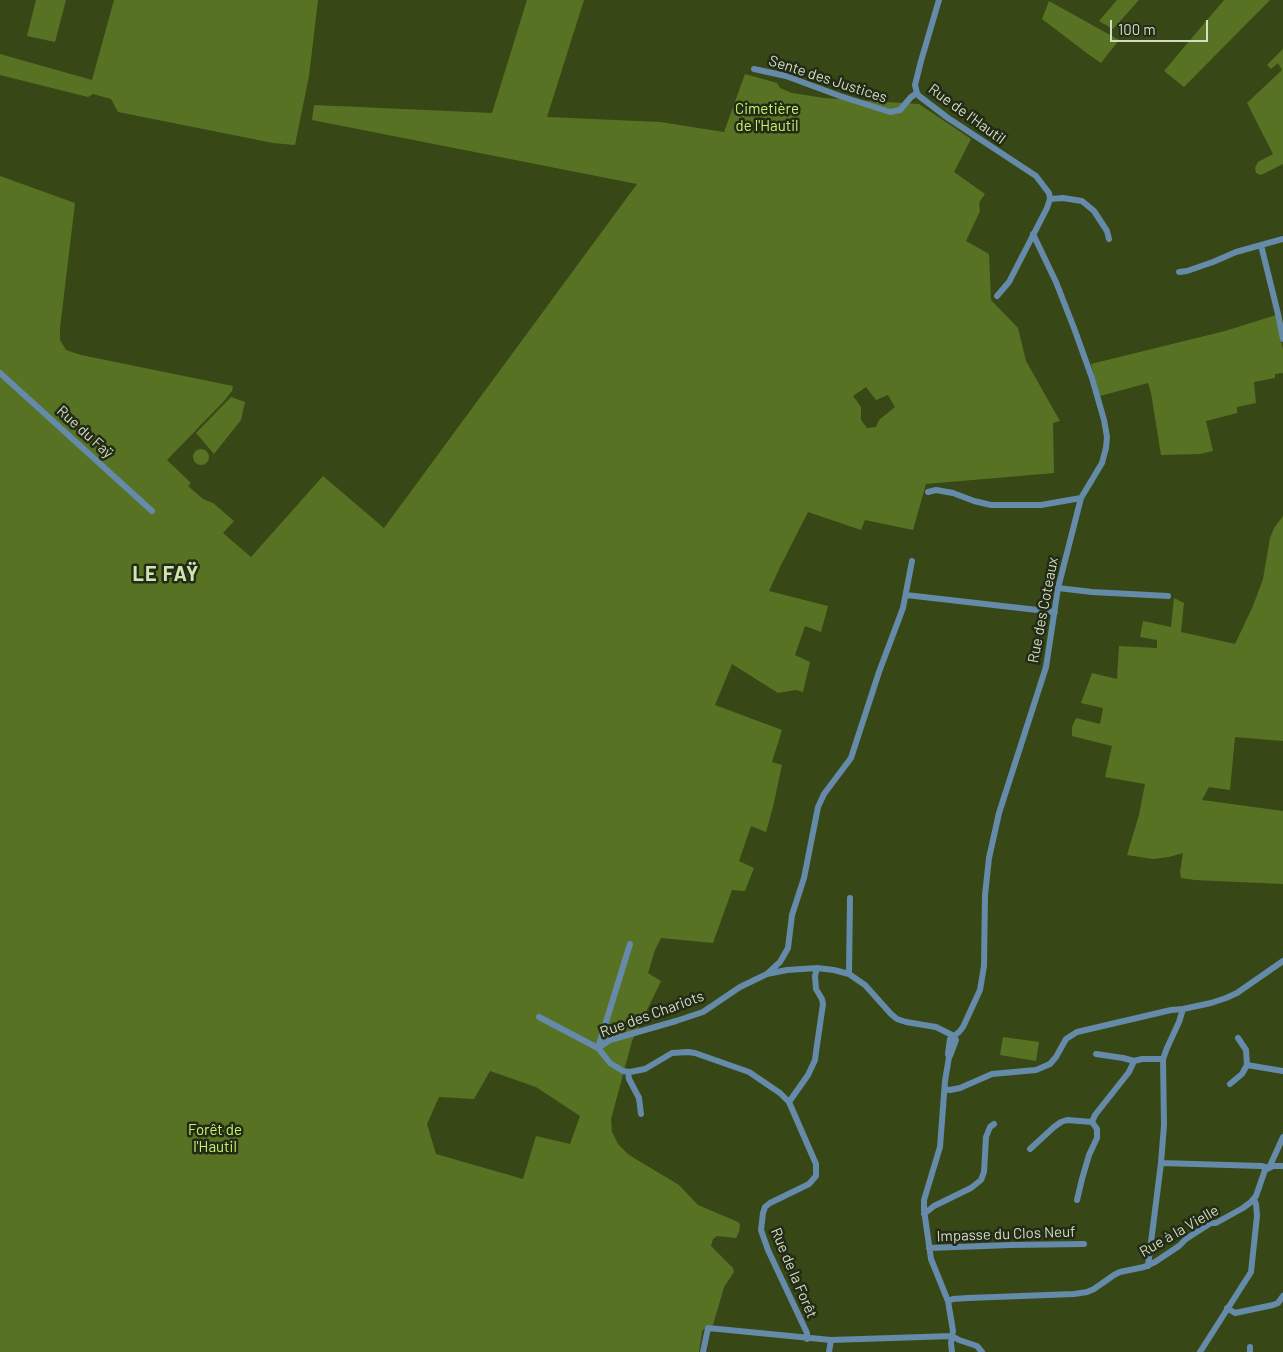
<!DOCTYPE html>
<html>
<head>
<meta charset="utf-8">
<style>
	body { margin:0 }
	#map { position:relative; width:1283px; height:1352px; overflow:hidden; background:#374816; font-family:Barlow,sans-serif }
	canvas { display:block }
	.scale { position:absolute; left:1110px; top:20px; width:98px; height:22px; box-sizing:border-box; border:2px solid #d2ddc2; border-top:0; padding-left:6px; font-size:15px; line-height:18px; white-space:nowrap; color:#d2ddc2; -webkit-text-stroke:4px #232b16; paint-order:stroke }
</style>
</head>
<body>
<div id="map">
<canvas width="1283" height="1352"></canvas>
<div class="scale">100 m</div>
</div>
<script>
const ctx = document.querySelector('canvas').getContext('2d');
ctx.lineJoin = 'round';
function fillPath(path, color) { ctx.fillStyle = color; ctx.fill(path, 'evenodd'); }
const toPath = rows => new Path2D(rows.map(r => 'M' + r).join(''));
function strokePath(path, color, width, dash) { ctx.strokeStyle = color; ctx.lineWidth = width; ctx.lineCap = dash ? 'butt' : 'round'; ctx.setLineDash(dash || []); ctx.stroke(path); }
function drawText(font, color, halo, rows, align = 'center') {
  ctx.font = font + ' Barlow,sans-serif'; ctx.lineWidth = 5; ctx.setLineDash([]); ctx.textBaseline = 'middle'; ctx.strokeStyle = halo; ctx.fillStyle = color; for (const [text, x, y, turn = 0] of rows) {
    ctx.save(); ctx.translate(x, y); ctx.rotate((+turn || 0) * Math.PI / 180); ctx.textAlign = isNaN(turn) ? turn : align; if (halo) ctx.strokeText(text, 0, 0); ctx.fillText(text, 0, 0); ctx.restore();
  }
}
fillPath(toPath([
	[36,0,66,0,55,42,27,36],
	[114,0,318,0,309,76,295,145,273,143,118,112,111,99,93,94,88,97,0,75,0,54,92,80],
	[527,0,584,0,547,117,660,122,724,132,745,74,777,83,780,88,792,93,824,98,919,104,971,139,954,172,985,194,980,201,979,205,980,211,966,241,989,254,991,300,1018,328,1026,361,1060,421,1053,423,1054,473,926,484,913,530,865,520,861,530,808,512,781,565,769,591,828,606,821,632,805,626,795,655,810,662,803,692,796,690,778,693,732,664,715,705,782,730,772,762,782,765,773,807,766,832,751,826,739,861,754,868,745,891,732,890,713,943,661,938,655,950,648,973,661,981,632,1041,611,1119,612,1132,618,1144,629,1155,679,1185,698,1205,738,1222,740,1224,739,1232,736,1238,717,1236,713,1239,711,1246,733,1268,734,1272,724,1287,713,1325,704,1329,702,1332,699,1352,0,1352,0,176,75,203,60,328,60,340,66,350,81,355,233,386,232,391,224,401,167,460,191,483,188,486,203,499,213,503,234,521,223,533,251,557,323,476,384,528,637,184,312,120,314,105,492,113],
	[866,387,876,400,888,395,895,407,879,420,876,427,867,428,861,420,861,407,853,396],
	[490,1071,536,1087,580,1116,570,1144,536,1136,523,1179,436,1154,427,1124,439,1097,474,1099],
	[1117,0,1139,0,1113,29,1099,21],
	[1224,0,1270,0,1184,87,1164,71],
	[1049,1,1119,40,1101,63,1088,54,1042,19],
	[1283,49,1283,164,1261,175,1256,173,1255,168,1258,162,1273,154,1247,103,1282,70,1278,63,1271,69,1267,65],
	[1276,315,1283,350,1283,373,1275,374,1275,378,1254,382,1256,403,1237,407,1237,413,1206,421,1213,451,1200,454,1161,455,1151,393,1148,383,1100,396,1091,364,1225,331],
	[231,397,245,402,241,420,214,454,196,433],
	'193 457a8 8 0 1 1 16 0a8 8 0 1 1-16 0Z',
	[1283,516,1283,741,1235,737,1230,790,1209,787,1202,800,1283,811,1283,884,1195,880,1181,878,1180,872,1183,853,1169,857,1153,859,1127,855,1139,815,1145,784,1105,777,1112,746,1072,736,1072,727,1076,718,1100,724,1103,708,1081,703,1092,673,1117,679,1119,646,1157,648,1157,640,1140,637,1143,621,1171,627,1174,598,1184,603,1181,632,1235,644,1253,606,1263,579,1270,538,1274,528],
	[1003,1037,1039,1042,1036,1061,1000,1055]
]), '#587224');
strokePath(toPath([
	[939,0,921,61,915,85,917,93,919,96,948,118,1036,176,1049,193,1050,199],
	[754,69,786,76,840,96,890,112,900,110,911,97,917,93],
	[1050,199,1063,198,1082,201,1094,211,1107,231,1109,239],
	[1261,245,1278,314,1283,339],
	[1179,272,1187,271,1213,262,1236,252,1283,239],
	[997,296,1009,282,1047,208,1050,199],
	[0,373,152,511],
	[928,492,936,490,953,493,974,501,991,505,1041,505,1081,498],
	[1058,588,1092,592,1168,596],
	[906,595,1055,612],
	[767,974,780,962,788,948,792,915,804,878,818,807,824,794,851,758,879,672,903,608,912,561],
	[849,974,850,898],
	[539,1017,598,1048,610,1063,623,1071,630,1072,645,1069,672,1053,688,1052,695,1053,749,1072,780,1093,789,1102,816,1164,816,1176,809,1184,770,1203,765,1207,763,1213,761,1230,768,1250,807,1333,807,1339],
	[598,1048,610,1040,676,1021,703,1012,740,987,767,974,787,970,817,968,834,970,849,974,865,985,891,1014,897,1019,906,1022,936,1027,954,1036],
	[598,1048,630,944],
	[1096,1054,1123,1058,1134,1061],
	[950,1056,956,1040,954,1036],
	[1247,1065,1283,1071],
	[628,1072,629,1079,639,1098,641,1114],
	[1230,1084,1242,1074,1247,1065,1246,1050,1238,1038],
	[945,1089,950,1090,960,1088,992,1074,1036,1070,1050,1064,1056,1057,1066,1039,1077,1032,1171,1010,1183,1009,1211,1003,1226,998,1237,993,1283,961],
	[789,1102,808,1075,815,1060,816,1052,823,1004,822,999,816,989,815,976,817,968],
	[1030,1149,1054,1127,1061,1122,1067,1120,1092,1122,1095,1115,1129,1072,1134,1061,1142,1059,1163,1059],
	[1161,1163,1261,1166,1269,1168,1283,1137],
	[1077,1200,1082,1179,1089,1155,1097,1138,1097,1129,1092,1122],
	[924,1214,934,1206,971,1188,981,1180,984,1172,986,1137,990,1127,994,1124],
	[929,1248,1011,1245,1084,1244],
	[1148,1266,1161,1163,1164,1125,1163,1059,1167,1048,1179,1022,1183,1009],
	[948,1301,953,1299,968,1298,1074,1294,1087,1292,1094,1289,1114,1275,1120,1272,1144,1267,1155,1262,1179,1246,1186,1239,1203,1228,1211,1223,1216,1223,1243,1208,1251,1202,1256,1196,1265,1170,1273,1166,1283,1166],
	[1227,1308,1235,1313,1273,1305,1278,1303,1283,1296],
	[1250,1347,1250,1352],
	[703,1352,708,1328,831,1340,952,1336,959,1340,977,1346,982,1352],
	[829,1352,831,1340],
	[952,1352,951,1343,953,1331,948,1301,931,1259,924,1210,924,1200,940,1147,945,1081,949,1057,948,1054,950,1039,959,1032,963,1027,980,990,984,966,985,895,989,858,999,813,1046,667,1058,588,1081,498,1102,463,1106,448,1107,437,1104,420,1092,378,1074,328,1056,282,1033,234],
	[1200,1352,1251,1272,1257,1216,1256,1204,1254,1199]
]), '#658aaa', 6);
drawText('15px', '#d2ddc2', '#232b16', [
	["Sente des Justices",828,79,18],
	["Rue de l'Hautil",967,114,36],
	["Rue du Faÿ",85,432,42],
	["Rue des Coteaux",1043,610,-79],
	["Rue des Chariots",652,1014,-20],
	["Rue à la Vielle",1179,1231,-30],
	["Impasse du Clos Neuf",1006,1234,-2],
	["Rue de la Forêt",794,1273,67]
]);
drawText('15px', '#c5f46c', '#232b16', [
	["Cimetière",767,109],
	["de l'Hautil",767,126],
	["Forêt de",215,1130],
	["l'Hautil",215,1147]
]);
ctx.letterSpacing = '1px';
drawText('bold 20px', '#cfe4ae', '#232b16', [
	["LE FAŸ",166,574]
]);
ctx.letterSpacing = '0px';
</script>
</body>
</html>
